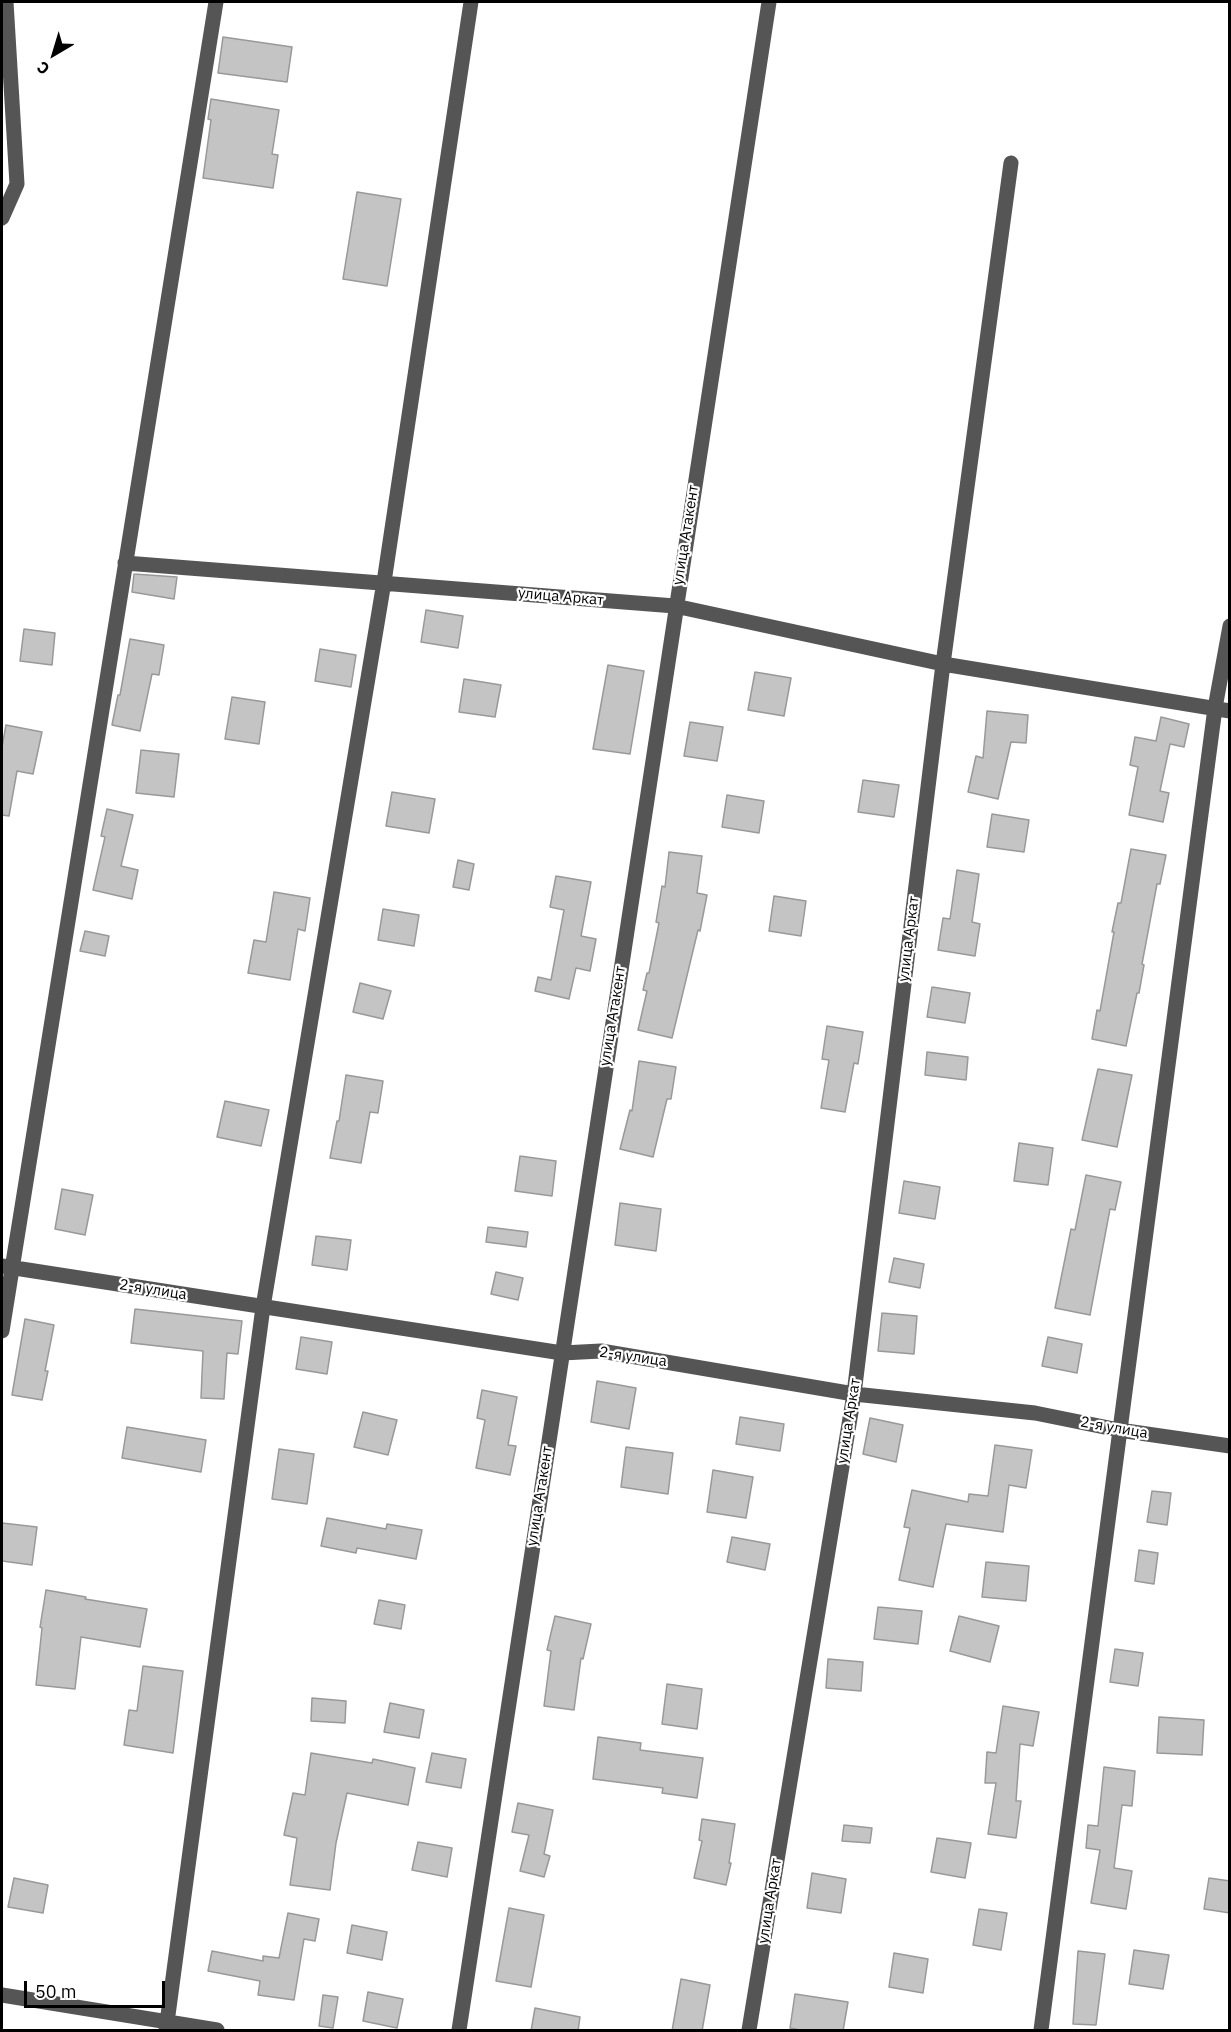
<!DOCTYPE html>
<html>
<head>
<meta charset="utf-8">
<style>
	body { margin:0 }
	#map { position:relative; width:1231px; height:2032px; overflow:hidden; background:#fff; font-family:"IBM Plex Sans",sans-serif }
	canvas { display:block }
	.frame { position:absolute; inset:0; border:3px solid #000; pointer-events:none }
	.north { position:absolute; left:24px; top:24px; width:60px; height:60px; -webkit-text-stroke:4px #fff; paint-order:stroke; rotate:218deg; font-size:16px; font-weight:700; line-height:24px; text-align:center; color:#000 }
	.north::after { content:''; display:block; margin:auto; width:21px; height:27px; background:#000; clip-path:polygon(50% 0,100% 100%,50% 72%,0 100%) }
	.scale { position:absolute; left:24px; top:1981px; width:141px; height:27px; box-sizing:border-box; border:3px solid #000; border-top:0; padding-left:8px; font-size:18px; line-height:21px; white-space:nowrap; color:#000; -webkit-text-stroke:4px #fff; paint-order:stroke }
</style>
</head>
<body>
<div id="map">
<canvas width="1231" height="2032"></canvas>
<div class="frame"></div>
<div class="north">С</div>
<div class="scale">50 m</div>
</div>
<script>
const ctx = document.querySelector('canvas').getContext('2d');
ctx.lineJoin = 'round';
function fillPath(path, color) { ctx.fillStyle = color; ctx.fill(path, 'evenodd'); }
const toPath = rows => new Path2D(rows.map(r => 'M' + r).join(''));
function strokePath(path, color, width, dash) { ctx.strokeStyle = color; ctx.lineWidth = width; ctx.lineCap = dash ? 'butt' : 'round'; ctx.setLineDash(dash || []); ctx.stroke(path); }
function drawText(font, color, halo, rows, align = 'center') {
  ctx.font = font + ' "IBM Plex Sans",sans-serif'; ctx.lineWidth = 4.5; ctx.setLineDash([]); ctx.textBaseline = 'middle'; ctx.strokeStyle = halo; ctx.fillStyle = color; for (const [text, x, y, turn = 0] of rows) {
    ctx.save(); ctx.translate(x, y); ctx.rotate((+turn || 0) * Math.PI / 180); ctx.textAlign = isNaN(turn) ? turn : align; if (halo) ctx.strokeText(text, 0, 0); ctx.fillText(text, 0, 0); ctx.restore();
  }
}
const building = toPath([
	[223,37,292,47,287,82,218,73,223,37],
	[211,99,279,110,272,154,278,155,273,188,203,178,211,120,208,119,211,99],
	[357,192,401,199,387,286,343,279,357,192],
	[134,574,177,577,174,599,132,592,134,574],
	[426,610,463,616,458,648,421,642,426,610],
	[24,629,55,633,52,665,20,661,24,629],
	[130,639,164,645,159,675,152,674,140,731,112,725,118,695,120,695,130,639],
	[320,649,356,655,351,687,315,681,320,649],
	[608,665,644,671,630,754,593,749,608,665],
	[755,672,791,678,784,716,748,710,755,672],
	[464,679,501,685,495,717,459,712,464,679],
	[232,697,265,702,259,744,225,739,232,697],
	[987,711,1028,715,1026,743,1011,742,998,799,968,792,976,756,983,758,987,711],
	[1161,717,1189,724,1184,747,1170,744,1160,791,1169,793,1163,822,1129,815,1138,767,1130,765,1135,737,1156,741,1161,717],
	[690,722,723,727,717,761,684,756,690,722],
	[6,725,42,732,33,774,17,771,9,816,2,815,2,747,6,725],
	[141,750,179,754,174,797,136,793,141,750],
	[863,780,899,785,894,817,858,812,863,780],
	[392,792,435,799,429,833,386,826,392,792],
	[727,795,764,801,759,833,722,827,727,795],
	[107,809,133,815,121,866,138,870,132,899,93,890,105,837,101,836,107,809],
	[992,814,1029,820,1024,852,987,847,992,814],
	[1131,849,1166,855,1160,884,1157,884,1142,964,1144,965,1139,993,1137,993,1126,1046,1092,1039,1097,1010,1100,1011,1114,932,1112,932,1118,903,1121,903,1131,849],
	[669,852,702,856,697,893,707,895,700,931,698,930,672,1038,638,1030,647,991,643,990,647,973,649,973,659,923,656,922,662,886,665,887,669,852],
	[458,860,474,864,469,890,453,887,458,860],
	[957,870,979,874,972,922,980,924,975,956,938,950,943,918,950,919,957,870],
	[556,876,591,882,581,936,596,939,590,971,576,968,569,999,535,991,538,977,551,980,564,910,550,907,556,876],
	[274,892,310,898,305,931,298,929,290,980,248,973,254,940,266,942,274,892],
	[774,896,806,901,801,936,769,931,774,896],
	[383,909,419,915,414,946,378,940,383,909],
	[85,931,109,936,105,956,80,951,85,931],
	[360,983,391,991,383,1019,353,1012,360,983],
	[932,987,970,993,965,1023,927,1017,932,987],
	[827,1026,863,1032,858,1064,854,1063,845,1112,821,1108,829,1060,822,1059,827,1026],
	[927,1052,968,1057,966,1080,925,1075,927,1052],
	[639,1061,676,1067,671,1099,667,1099,653,1157,620,1149,630,1110,632,1111,639,1061],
	[1098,1069,1132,1075,1117,1147,1082,1140,1098,1069],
	[346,1075,383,1081,378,1113,370,1112,361,1163,330,1158,337,1121,339,1121,346,1075],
	[225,1101,269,1110,261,1146,217,1137,225,1101],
	[1019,1143,1053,1148,1048,1185,1014,1181,1019,1143],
	[520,1156,556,1161,552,1196,515,1191,520,1156],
	[1086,1175,1121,1182,1115,1210,1110,1209,1090,1315,1055,1308,1071,1229,1075,1230,1086,1175],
	[904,1181,940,1187,935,1219,899,1213,904,1181],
	[62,1189,93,1195,85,1235,55,1229,62,1189],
	[620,1203,661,1209,656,1251,615,1245,620,1203],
	[488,1227,528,1232,526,1247,486,1242,488,1227],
	[316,1236,351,1240,347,1270,312,1265,316,1236],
	[894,1258,924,1264,920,1288,889,1282,894,1258],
	[496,1272,523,1278,518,1300,491,1294,496,1272],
	[135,1309,242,1321,238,1354,227,1353,224,1399,201,1398,203,1351,131,1343,135,1309],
	[882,1313,917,1316,914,1354,878,1351,882,1313],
	[25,1319,54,1325,45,1371,48,1371,42,1400,12,1395,25,1319],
	[301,1337,332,1342,327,1374,296,1369,301,1337],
	[1048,1337,1082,1344,1077,1373,1042,1366,1048,1337],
	[597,1381,636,1388,629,1429,591,1422,597,1381],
	[482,1390,517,1397,508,1445,516,1446,510,1475,476,1468,485,1420,477,1418,482,1390],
	[363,1412,397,1420,388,1455,354,1447,363,1412],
	[740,1417,784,1424,780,1451,736,1444,740,1417],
	[870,1418,903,1425,896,1462,863,1454,870,1418],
	[127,1427,206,1440,201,1472,122,1458,127,1427],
	[995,1445,1032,1450,1026,1488,1009,1485,1003,1532,946,1524,933,1587,899,1580,910,1528,904,1527,912,1490,968,1502,969,1494,988,1496,995,1445],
	[626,1447,673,1453,668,1494,621,1487,626,1447],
	[279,1449,314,1454,307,1504,272,1499,279,1449],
	[713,1470,753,1477,746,1518,707,1512,713,1470],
	[1152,1491,1171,1493,1167,1525,1147,1522,1152,1491],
	[327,1518,386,1529,387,1524,422,1530,416,1559,357,1548,356,1553,321,1546,327,1518],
	[2,1523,37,1527,32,1565,2,1561,2,1523],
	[732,1537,770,1544,765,1570,727,1562,732,1537],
	[1139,1550,1158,1553,1154,1584,1135,1581,1139,1550],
	[986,1562,1029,1566,1026,1601,982,1597,986,1562],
	[46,1590,86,1597,85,1599,147,1609,140,1647,81,1637,75,1689,36,1685,42,1628,40,1627,46,1590],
	[379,1600,405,1605,401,1629,374,1624,379,1600],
	[878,1607,922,1611,918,1644,874,1639,878,1607],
	[555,1616,591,1624,583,1659,581,1658,574,1710,544,1706,551,1651,547,1650,555,1616],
	[959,1616,999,1626,990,1662,950,1651,959,1616],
	[1115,1649,1143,1653,1138,1686,1110,1682,1115,1649],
	[828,1659,863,1662,861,1691,826,1688,828,1659],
	[143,1666,183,1671,173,1753,124,1745,129,1710,137,1711,143,1666],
	[667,1684,702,1689,697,1729,662,1724,667,1684],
	[312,1698,346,1701,345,1723,311,1721,312,1698],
	[390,1703,424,1710,419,1738,384,1732,390,1703],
	[1003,1706,1039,1712,1033,1746,1020,1744,1016,1801,1021,1801,1016,1838,988,1834,996,1783,985,1783,987,1752,996,1753,1003,1706],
	[1159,1717,1204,1720,1202,1755,1157,1753,1159,1717],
	[598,1737,641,1743,640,1750,703,1758,697,1798,662,1793,663,1788,593,1779,598,1737],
	[311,1753,372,1763,373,1759,415,1768,408,1805,347,1793,336,1843,330,1890,290,1885,297,1838,284,1835,293,1793,305,1795,311,1753],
	[432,1753,466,1759,461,1788,426,1782,432,1753],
	[1104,1767,1135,1771,1132,1806,1122,1805,1114,1868,1132,1871,1126,1909,1091,1903,1100,1850,1086,1848,1088,1825,1098,1826,1104,1767],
	[518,1803,553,1810,544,1854,550,1856,544,1877,520,1871,529,1835,512,1832,518,1803],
	[702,1819,735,1824,729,1863,731,1863,726,1885,694,1878,702,1841,699,1840,702,1819],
	[844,1825,872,1828,870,1843,842,1841,844,1825],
	[937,1838,971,1843,965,1878,931,1872,937,1838],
	[418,1842,452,1848,447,1877,412,1870,418,1842],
	[812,1873,846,1879,841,1913,807,1908,812,1873],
	[14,1878,48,1885,43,1913,8,1907,14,1878],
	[1209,1878,1230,1881,1230,1913,1204,1909,1209,1878],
	[509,1908,544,1915,531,1987,496,1981,509,1908],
	[979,1909,1007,1913,1001,1950,973,1945,979,1909],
	[288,1913,319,1919,315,1941,304,1939,294,2000,258,1995,260,1981,208,1971,212,1951,263,1961,263,1956,279,1958,288,1913],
	[352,1925,387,1932,382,1960,347,1953,352,1925],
	[1134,1950,1169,1955,1163,1989,1129,1984,1134,1950],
	[1078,1951,1105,1954,1096,2025,1073,2024,1078,1951],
	[894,1953,928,1959,923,1993,889,1987,894,1953],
	[681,1979,710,1985,702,2031,672,2031,681,1979],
	[368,1992,403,1999,397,2028,363,2021,368,1992],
	[795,1994,848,2002,843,2031,806,2031,790,2028,795,1994],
	[323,1995,338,1997,333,2028,319,2026,323,1995],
	[535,2008,580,2017,578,2031,531,2031,535,2008]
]);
fillPath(building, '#c4c4c4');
strokePath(building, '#999', 1.5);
strokePath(toPath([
	[1011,163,943,664,1230,711],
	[2,218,17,184,6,2],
	[125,563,675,606,943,664,854,1394,749,2030],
	[2,1266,562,1353,601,1351,854,1394,1035,1413,1119,1430,1230,1446],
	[2,1331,216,2],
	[2,1995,217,2030],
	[166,2030,263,1307,384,582,471,2],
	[459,2030,769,2],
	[1041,2030,1215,708,1230,626]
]), '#555', 15);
drawText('15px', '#000', '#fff', [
	["улица Атакент",686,535,-81],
	["улица Аркат",561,597,5],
	["улица Аркат",909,939,-83],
	["улица Атакент",613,1016,-81],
	["2-я улица",153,1290,9],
	["2-я улица",633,1357,8],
	["улица Аркат",849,1421,-81],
	["2-я улица",1114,1428,10],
	["улица Атакент",540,1496,-81],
	["улица Аркат",770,1901,-81]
]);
</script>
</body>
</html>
